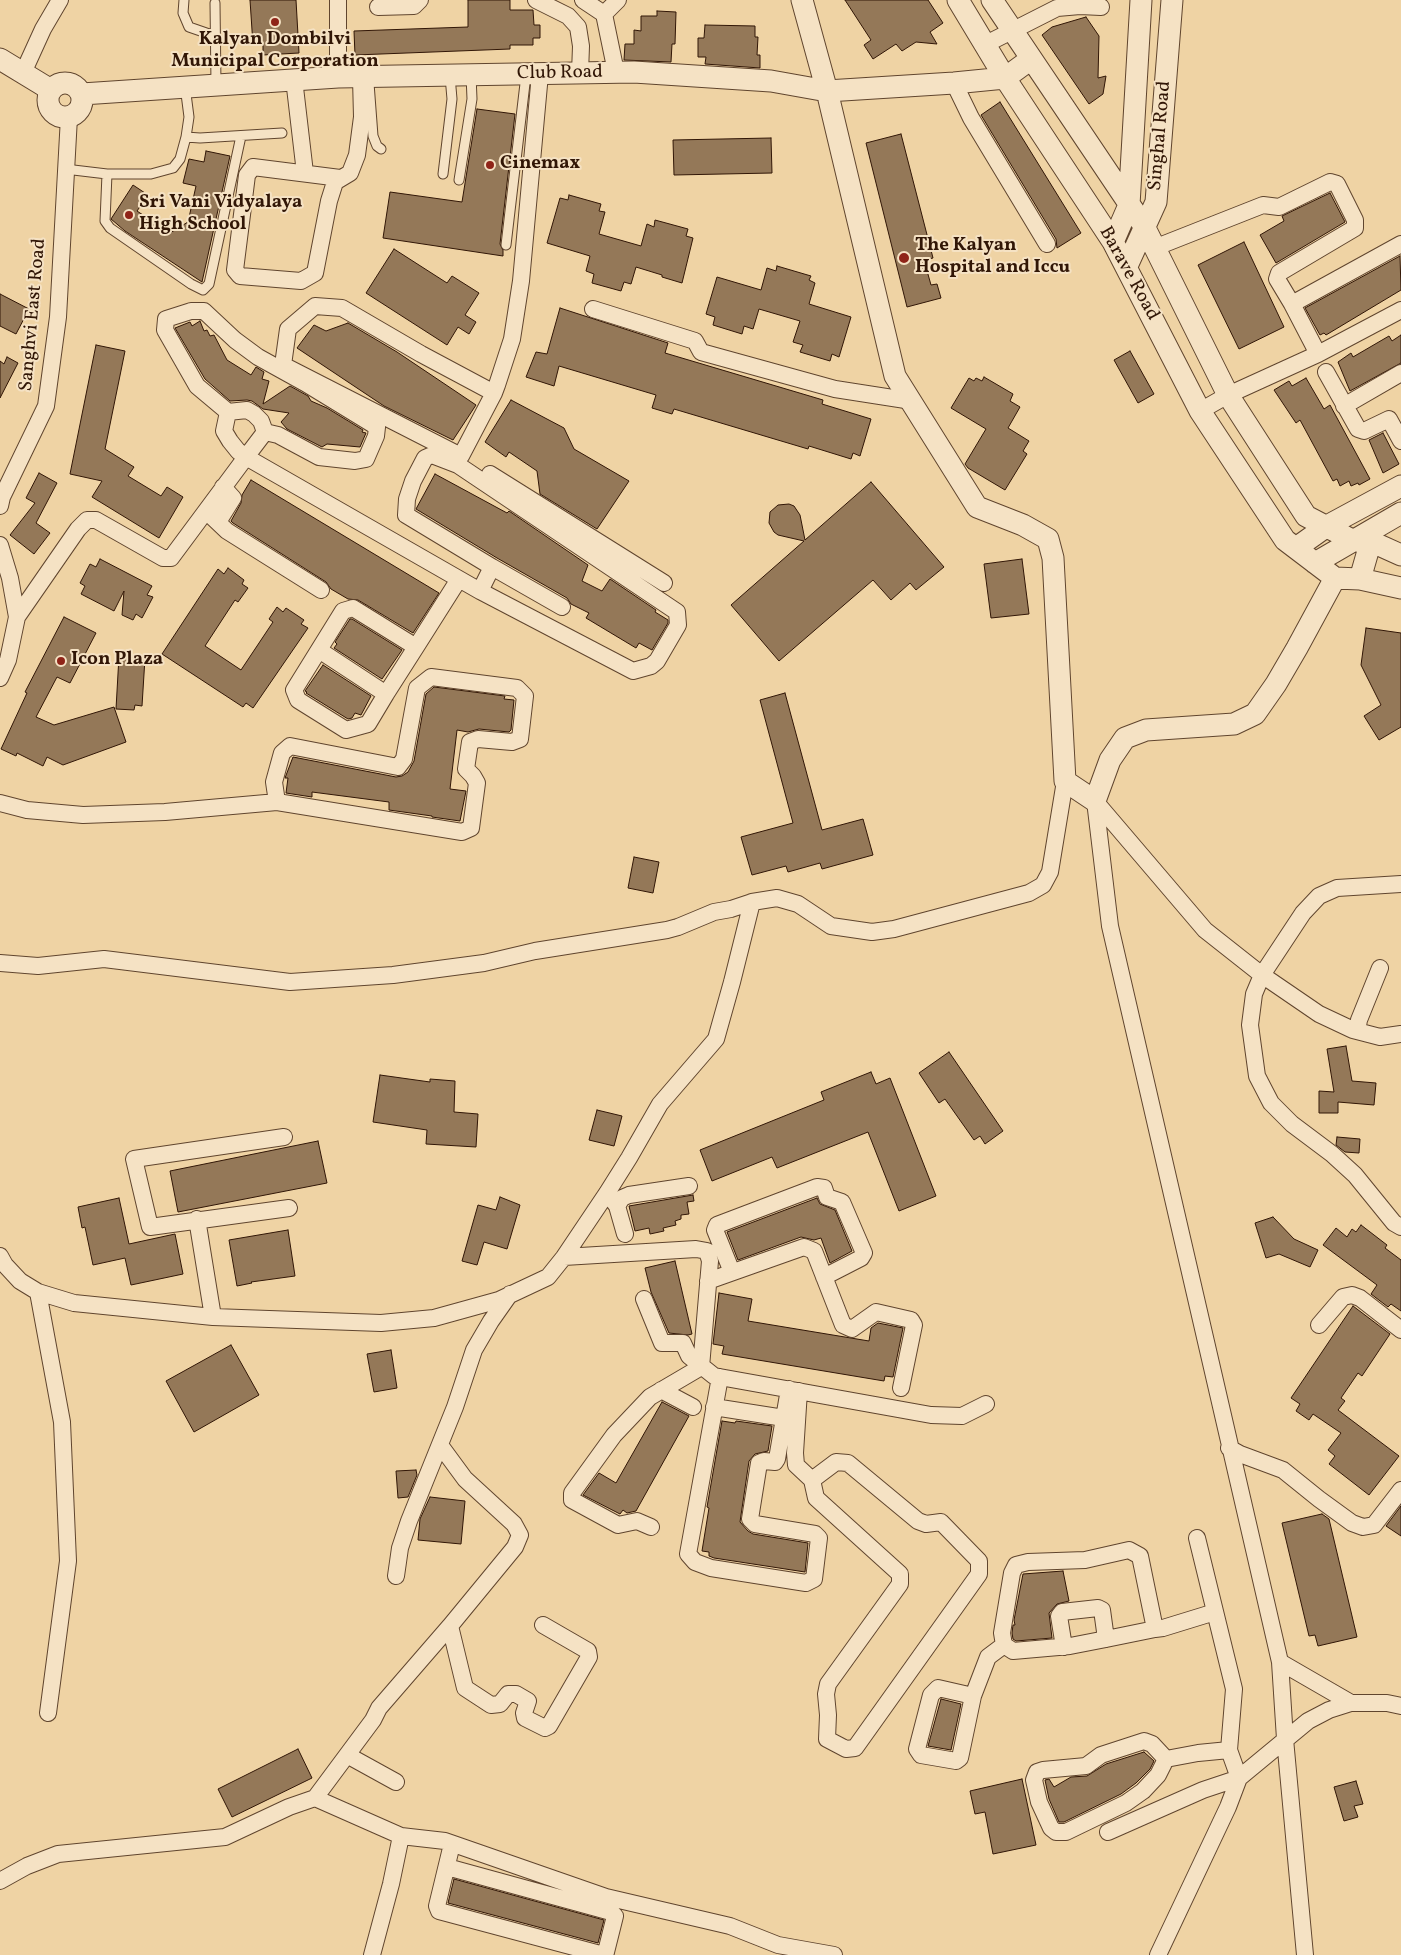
<!DOCTYPE html>
<html>
<head>
<meta charset="utf-8">
<style>
	body { margin:0 }
	canvas { display:block; background:#efd3a4 }
</style>
</head>
<body>
<canvas width="1401" height="1955"></canvas>
<script>
const ctx = document.querySelector('canvas').getContext('2d');
ctx.lineJoin = 'round';
function fillPath(path, color) { ctx.fillStyle = color; ctx.fill(path, 'evenodd'); }
const toPath = rows => new Path2D(rows.map(r => 'M' + r).join(''));
function strokePath(path, color, width, dash) { ctx.strokeStyle = color; ctx.lineWidth = width; ctx.lineCap = dash ? 'butt' : 'round'; ctx.setLineDash(dash || []); ctx.stroke(path); }
function drawText(font, color, halo, rows, align = 'center') {
  ctx.font = font + ' Vollkorn,serif'; ctx.lineWidth = 4; ctx.setLineDash([]); ctx.textBaseline = 'middle'; ctx.strokeStyle = halo; ctx.fillStyle = color; for (const [text, x, y, turn = 0] of rows) {
    ctx.save(); ctx.translate(x, y); ctx.rotate((+turn || 0) * Math.PI / 180); ctx.textAlign = isNaN(turn) ? turn : align; if (halo) ctx.strokeText(text, 0, 0); ctx.fillText(text, 0, 0); ctx.restore();
  }
}
const building = toPath([
	[250,0,296,0,299,53,263,55,263,44,253,45,250,0],
	[468,0,510,0,510,10,533,10,534,25,540,25,540,38,533,38,533,45,510,45,510,49,355,55,354,31,468,27,468,0],
	[845,0,928,0,943,23,930,32,937,44,916,42,902,51,896,44,873,59,864,45,871,40,845,0],
	[657,11,676,12,675,44,672,44,671,62,624,60,625,44,634,44,634,30,641,31,641,16,657,16,657,11],
	[1086,17,1099,36,1098,78,1106,76,1103,94,1089,104,1042,35,1052,27,1086,17],
	[705,25,755,26,755,37,758,37,757,55,760,55,760,68,705,64,706,57,698,57,698,38,704,38,705,25],
	[1000,102,1081,233,1057,248,1056,239,981,115,1000,102],
	[477,109,515,114,500,244,503,250,503,256,383,238,390,192,462,202,477,109],
	[901,134,933,258,924,260,931,285,937,284,941,298,907,307,866,143,901,134],
	[771,138,772,173,674,175,673,140,771,138],
	[206,151,230,156,202,282,125,231,111,219,133,185,148,195,137,211,170,233,188,222,196,186,183,183,189,159,204,162,206,151],
	[1330,193,1345,222,1276,263,1260,235,1284,221,1282,216,1330,193],
	[569,195,601,204,599,211,605,212,599,234,641,246,647,224,654,227,655,220,688,229,686,236,693,238,682,283,662,277,662,275,636,267,631,284,624,282,621,291,592,283,594,274,586,271,590,256,547,243,560,198,568,200,569,195],
	[1244,242,1284,327,1239,349,1198,265,1244,242],
	[394,249,447,283,452,276,479,293,465,315,476,322,469,334,458,327,447,345,366,293,394,249],
	[1400,256,1401,290,1326,335,1324,333,1320,335,1305,308,1400,256],
	[777,266,811,276,809,280,815,283,809,304,851,317,839,357,832,354,830,361,800,352,803,345,793,342,800,321,759,309,753,329,744,326,742,334,713,325,715,317,706,314,717,277,761,290,767,268,776,271,777,266],
	[0,294,29,309,16,334,0,326,0,294],
	[560,308,668,343,665,353,823,400,822,404,871,419,860,456,853,453,851,459,809,446,808,449,674,409,672,414,652,408,656,395,559,366,554,386,526,377,536,352,547,354,560,308],
	[200,321,204,331,207,330,210,336,214,335,227,360,251,375,256,367,264,372,262,379,269,381,263,404,290,386,308,396,311,401,327,408,363,430,362,432,366,433,360,447,327,444,322,447,287,429,281,422,289,413,263,409,252,401,247,400,230,401,205,379,175,328,190,322,192,326,200,321],
	[348,323,397,352,476,405,453,440,384,406,297,348,314,325,326,331,348,323],
	[1401,335,1401,363,1350,391,1338,362,1351,353,1353,357,1389,336,1392,341,1401,335],
	[96,345,125,351,105,449,134,467,128,476,161,496,167,487,183,497,159,538,92,497,102,481,70,474,96,345],
	[1130,351,1154,394,1138,403,1114,360,1130,351],
	[7,357,18,363,0,398,0,361,4,364,7,357],
	[984,377,1013,394,1010,401,1020,407,1008,428,1029,441,1023,451,1027,454,1005,490,968,468,965,464,986,429,951,408,969,378,974,381,976,378,982,381,984,377],
	[1306,378,1324,409,1330,405,1370,479,1359,485,1358,483,1351,486,1349,481,1340,486,1337,479,1333,481,1300,420,1296,423,1274,390,1289,381,1292,386,1306,378],
	[511,400,564,428,574,449,629,481,597,529,540,494,537,471,509,452,506,457,485,442,511,400],
	[1383,433,1399,464,1383,473,1369,440,1383,433],
	[39,473,57,483,36,523,50,533,34,554,10,535,35,503,26,498,39,473],
	[435,474,507,513,509,511,588,565,582,581,602,591,610,579,656,610,655,612,668,620,668,623,652,650,639,643,636,648,586,618,589,613,571,604,567,598,497,558,416,509,435,474],
	[251,480,439,593,413,633,358,600,348,599,331,589,326,582,233,523,231,521,241,503,242,495,251,480],
	[871,482,944,567,916,590,910,583,891,600,873,580,779,661,731,605,804,541,778,535,774,532,769,523,770,512,778,505,789,504,794,506,800,515,805,540,871,482],
	[100,559,152,586,147,595,153,597,142,618,136,614,133,620,122,615,124,591,114,611,81,594,85,586,80,583,90,564,96,567,100,559],
	[1022,559,1029,614,991,618,984,564,1022,559],
	[228,568,244,580,242,584,248,588,238,602,235,600,205,646,241,670,273,622,269,619,277,607,283,612,286,608,304,620,301,624,308,628,253,708,246,703,243,707,162,654,218,569,224,574,228,568],
	[64,617,96,633,70,683,57,677,36,717,54,725,114,707,126,742,63,765,47,757,43,766,17,753,16,756,1,749,27,693,25,692,64,617],
	[350,619,352,619,402,650,382,679,334,648,337,644,335,642,350,619],
	[1366,628,1401,633,1401,727,1379,740,1364,716,1381,705,1361,665,1366,628],
	[119,656,145,658,142,706,135,705,134,710,116,709,119,656],
	[323,665,371,696,361,715,355,713,352,718,348,719,306,693,307,692,305,691,323,665],
	[434,687,505,696,504,699,514,700,511,730,509,732,479,729,468,732,457,730,450,789,466,791,460,821,432,817,432,816,389,810,389,802,312,792,312,797,286,793,288,778,285,778,293,757,396,777,402,776,408,772,414,761,426,694,434,687],
	[785,693,822,830,863,819,873,855,822,869,820,863,788,872,786,866,752,875,741,837,793,823,760,700,785,693],
	[634,857,659,862,653,893,628,888,634,857],
	[1346,1046,1352,1081,1376,1083,1374,1105,1338,1102,1338,1113,1319,1113,1319,1091,1334,1092,1327,1049,1346,1046],
	[949,1052,1003,1131,985,1144,980,1136,974,1140,945,1099,939,1103,919,1073,949,1052],
	[871,1072,876,1084,890,1078,936,1196,899,1211,868,1132,777,1168,772,1157,712,1181,700,1150,824,1100,821,1092,871,1072],
	[380,1075,430,1082,430,1079,455,1081,454,1112,478,1114,476,1147,426,1144,427,1130,373,1122,380,1075],
	[597,1110,622,1116,614,1146,589,1140,597,1110],
	[1337,1137,1360,1139,1359,1153,1345,1152,1336,1145,1337,1137],
	[318,1141,327,1183,178,1212,170,1171,318,1141],
	[693,1195,694,1201,687,1202,689,1214,681,1215,681,1219,675,1221,676,1225,663,1228,664,1231,650,1234,649,1228,635,1231,629,1206,693,1195],
	[500,1197,520,1205,507,1249,484,1242,477,1265,462,1261,478,1205,496,1210,500,1197],
	[119,1198,129,1244,175,1234,183,1274,131,1285,125,1258,93,1265,85,1227,82,1228,78,1207,119,1198],
	[817,1198,820,1204,835,1210,852,1251,830,1263,821,1238,814,1240,801,1237,738,1260,727,1232,817,1198],
	[1273,1217,1294,1239,1318,1250,1310,1267,1279,1254,1266,1258,1255,1223,1273,1217],
	[1361,1225,1387,1245,1385,1248,1401,1260,1401,1311,1391,1304,1388,1307,1371,1294,1377,1285,1323,1245,1336,1228,1347,1237,1352,1229,1356,1232,1361,1225],
	[288,1230,295,1276,251,1282,252,1283,237,1286,229,1240,288,1230],
	[675,1261,692,1334,688,1335,669,1333,651,1292,645,1268,675,1261],
	[719,1293,752,1299,748,1321,869,1341,871,1328,878,1323,903,1328,893,1377,885,1376,884,1381,722,1354,724,1346,713,1344,719,1293],
	[1353,1306,1390,1334,1362,1376,1358,1373,1341,1398,1345,1401,1338,1410,1399,1456,1369,1495,1329,1464,1335,1456,1328,1450,1341,1433,1313,1414,1309,1420,1296,1411,1300,1404,1291,1398,1353,1306],
	[231,1345,259,1395,194,1432,166,1381,231,1345],
	[391,1350,397,1388,374,1392,367,1354,391,1350],
	[662,1402,689,1416,636,1511,627,1513,623,1510,620,1514,583,1495,599,1473,616,1483,662,1402],
	[722,1421,735,1423,736,1421,772,1426,768,1451,755,1454,749,1461,740,1522,748,1531,753,1534,808,1543,805,1572,714,1558,709,1556,709,1552,702,1551,709,1508,707,1507,722,1421],
	[416,1470,417,1475,408,1497,398,1498,396,1471,416,1470],
	[430,1497,465,1501,461,1544,418,1540,420,1519,430,1497],
	[1401,1506,1401,1536,1386,1526,1401,1506],
	[1322,1514,1329,1519,1357,1637,1318,1646,1315,1635,1309,1636,1282,1523,1322,1514],
	[1063,1571,1069,1601,1057,1604,1049,1613,1052,1638,1016,1641,1013,1639,1012,1633,1013,1625,1015,1625,1014,1620,1023,1574,1063,1571],
	[941,1699,961,1704,951,1750,928,1746,941,1699],
	[298,1749,312,1778,232,1817,218,1789,298,1749],
	[1144,1752,1154,1761,1150,1769,1136,1783,1121,1794,1064,1822,1059,1822,1049,1799,1045,1780,1049,1779,1054,1787,1071,1777,1087,1776,1106,1764,1144,1752],
	[1022,1779,1036,1845,993,1854,985,1812,975,1814,970,1791,1022,1779],
	[1356,1781,1363,1804,1354,1806,1358,1817,1344,1821,1334,1787,1356,1781],
	[454,1879,604,1920,598,1943,448,1903,454,1879]
]);
fillPath(building, '#947858');
strokePath(building, '#311606', 1);
const service = toPath([
	[184,0,183,13,189,27,215,36],
	[215,3,216,84],
	[369,83,373,136,377,146,381,149],
	[186,137,200,138,282,133],
	[65,169,107,174,151,174,173,168,180,159,186,137,189,117,185,86],
	[107,174,105,221,110,228,191,284,203,290,209,284,241,136],
	[443,174,452,99,450,76],
	[459,180,472,99,471,75],
	[506,245,526,75]
]);
const minor = toPath([
	[338,0,338,77],
	[536,0,568,16,578,27,581,46,580,73],
	[583,0,604,14,616,72],
	[378,7,414,6,420,0],
	[604,14,618,0],
	[986,44,1057,8,1080,6,1101,7],
	[23,73,43,29,60,0],
	[294,79,305,173],
	[954,83,971,118,1047,244],
	[340,178,253,167,247,175,235,270,240,276,301,281,315,273,329,201,335,182,350,173,357,155,362,117,361,78],
	[1154,248,1263,205,1279,207,1330,182,1337,184,1355,220,1355,228,1279,273,1277,279,1292,304],
	[593,309,695,341,701,352,835,389,912,401],
	[191,311,204,311,235,340,258,357,305,383,377,427,376,436,366,459,355,461,319,457,278,435,265,432,246,457,238,451,230,441,224,431,228,412,197,386,165,330,166,319,191,311],
	[1318,354,1292,304,1401,244],
	[1326,372,1358,429,1364,431,1389,419,1401,441],
	[494,393,421,354,342,308,315,306,288,329,283,365,461,456,494,393,497,385,512,339,521,281,540,74],
	[1344,406,1401,373],
	[1200,411,1228,395,1318,354,1401,310],
	[228,412,247,410,254,414,261,421,265,432],
	[490,474,664,583],
	[0,506,2,497,46,406,58,317,69,117],
	[206,511,227,531,321,590],
	[218,522,233,498,223,487],
	[0,545,10,578,17,617,8,660,0,678],
	[492,567,562,607],
	[17,617,78,529,87,520,96,520,163,558,171,558,246,457,459,579,480,591,633,671,651,666,657,661,678,625,677,612,458,465,432,455,425,458,413,481,407,499,406,515,492,567,480,591],
	[416,647,353,608,343,611,294,690,298,700,346,730,368,724,386,694,416,647,459,579],
	[319,650,386,694],
	[1095,801,1110,926,1280,1662,1285,1739,1305,1955],
	[1095,801,1205,930,1262,975,1319,1014,1353,1030,1380,1037,1401,1034],
	[0,803,27,810,83,815,165,812,277,802,462,832,471,828,477,783,473,776,466,769,470,742,478,739,512,742,520,739,525,696,517,688,431,677,417,688,404,759,398,767,290,746,282,753,274,782,277,802],
	[1401,884,1337,888,1319,896,1303,913,1262,975,1254,994,1250,1025,1257,1076,1271,1103,1292,1124,1332,1154,1355,1175,1394,1223,1401,1227],
	[0,963,38,966,104,959,290,982,393,975,484,963,535,951,667,930,678,927,714,912,731,909,752,902],
	[1357,1031,1359,1020,1380,968],
	[284,1137,134,1159,150,1227,289,1208],
	[611,1198,617,1206,625,1234],
	[617,1206,622,1198,629,1195,689,1186],
	[197,1219,213,1317],
	[0,1256,5,1265,20,1281,38,1292,74,1303,213,1317,381,1323,434,1318,499,1300,548,1277,564,1257,607,1193,629,1158,660,1104,716,1039,732,982,752,902,777,898,798,904,831,926,872,932,894,929,1029,893,1043,885,1050,872,1065,781],
	[564,1257,696,1249,707,1251,710,1261,701,1367,650,1397,614,1435,572,1493,572,1500,618,1525,637,1521,651,1527],
	[732,1272,715,1230,717,1225,817,1187,824,1188,827,1197,842,1202,864,1253,861,1258,824,1277],
	[708,1281,804,1247,814,1251,843,1325,852,1329,876,1312,911,1320,914,1325,901,1388],
	[38,1292,62,1422,68,1561,48,1713],
	[644,1299,662,1343,683,1343,689,1356,714,1376,931,1415,962,1416,986,1404],
	[1319,1325,1343,1297,1352,1295,1360,1298,1401,1330],
	[720,1377,688,1554,695,1562,711,1568,806,1583,814,1579,819,1538,815,1534,755,1524,750,1519,759,1463,764,1461,775,1462,777,1459,789,1389],
	[661,1390,693,1407],
	[799,1391,795,1453,796,1465,812,1480,816,1498,900,1574,900,1584,828,1684,826,1694,828,1715,827,1739,846,1749,855,1748,979,1574,979,1561,941,1522,926,1524,918,1521,848,1463,836,1462,812,1480],
	[714,1407,784,1418],
	[1229,1448,1240,1454,1283,1470,1319,1499,1352,1523,1363,1527,1374,1525,1401,1490],
	[396,1576,400,1548,409,1521,455,1407,474,1350,491,1321,510,1294],
	[450,1626,465,1688,491,1705,500,1704,508,1694,516,1694,528,1701,524,1713,525,1718,545,1728,549,1726,589,1657,588,1651,543,1625],
	[1155,1629,1140,1556,1129,1550,1085,1560,1028,1562,1016,1565,1012,1573,1002,1633,1004,1645,1013,1651,1070,1646,1106,1639,1155,1629,1163,1628,1215,1612],
	[1064,1647,1059,1616,1062,1612,1098,1608,1102,1610,1106,1639],
	[1280,1662,1351,1703],
	[973,1696,938,1688,931,1695,917,1749,921,1755,956,1761,960,1758,973,1696,988,1657,1004,1645],
	[347,1755,396,1782],
	[1166,1759,1158,1775,1143,1791,1126,1803,1066,1832,1056,1832,1051,1828,1039,1802,1034,1780,1037,1772,1043,1770,1086,1766,1101,1755,1144,1741,1152,1744,1166,1759,1198,1753,1229,1750],
	[315,1798,401,1836,391,1884,372,1955],
	[1108,1832,1203,1790,1239,1778,1229,1750,1234,1689,1197,1538],
	[401,1836,445,1841,606,1897,730,1926,778,1945,834,1955],
	[447,1867,611,1912,615,1916,606,1952,600,1954,439,1911,437,1906,452,1844],
	[0,1881,27,1866,58,1854,225,1837,289,1807,315,1798,373,1720,379,1708,450,1626,515,1547,520,1535,514,1524,465,1479,440,1445],
	[1158,1955,1228,1807,1239,1778,1308,1721,1329,1710,1351,1703,1387,1703,1401,1706]
]);
const tertiary = toPath([
	[802,0,827,91,895,376,977,507,1023,525,1048,539,1053,558,1065,781,1095,801,1110,760,1125,738,1146,730,1234,724,1255,714,1276,684,1297,648,1335,578],
	[958,0,1005,78,1113,242,1200,411,1285,540,1335,578,1360,579,1401,588],
	[992,0,1144,226,1228,395,1306,516,1352,540,1381,546,1401,555],
	[0,59,51,90],
	'48 100a17 17 0 1 1 34 0a17 17 0 1 1-34 0Z',
	[82,94,338,77,634,72,771,81,827,91,954,83,1005,78,1031,59],
	[1113,242,1129,205,1141,0],
	[1127,266,1156,202,1172,0],
	[1296,548,1327,526,1401,486],
	[1315,563,1401,513],
	[1360,579,1370,544]
]);
strokePath(service, '#60452e', 11);
strokePath(minor, '#60452e', 18);
strokePath(tertiary, '#60452e', 23);
strokePath(service, '#f5e2c4', 9);
strokePath(minor, '#f5e2c4', 16);
strokePath(tertiary, '#f5e2c4', 21);
for (const [x, y, r, color] of [
	[275,22,5,"#8f2418"],
	[490,165,5,"#8f2418"],
	[129,215,5,"#8f2418"],
	[904,258,6,"#8f2418"],
	[61,661,5,"#8f2418"]
]) { const dot = new Path2D(); dot.arc(x, y, r, 0, 2 * Math.PI); ctx.fillStyle = color; ctx.fill(dot); strokePath(dot, '#f5e2c4', 2); }
drawText('bold 19px', '#311606', '#f5e2c4', [
	["Kalyan Dombilvi",275,41,"center"],
	["Municipal Corporation",275,63,"center"],
	["Cinemax",500,165],
	["Sri Vani Vidyalaya",139,204],
	["High School",139,226],
	["The Kalyan",915,247],
	["Hospital and Iccu",915,269],
	["Icon Plaza",71,661]
], 'left');
drawText('19px', '#311606', '#f5e2c4', [
	["Club Road",560,74,-1],
	["Singhal Road",1161,136,-85],
	["Barave Road",1128,274,61],
	["Sanghvi East Road",34,315,-85]
]);
</script>
</body>
</html>
